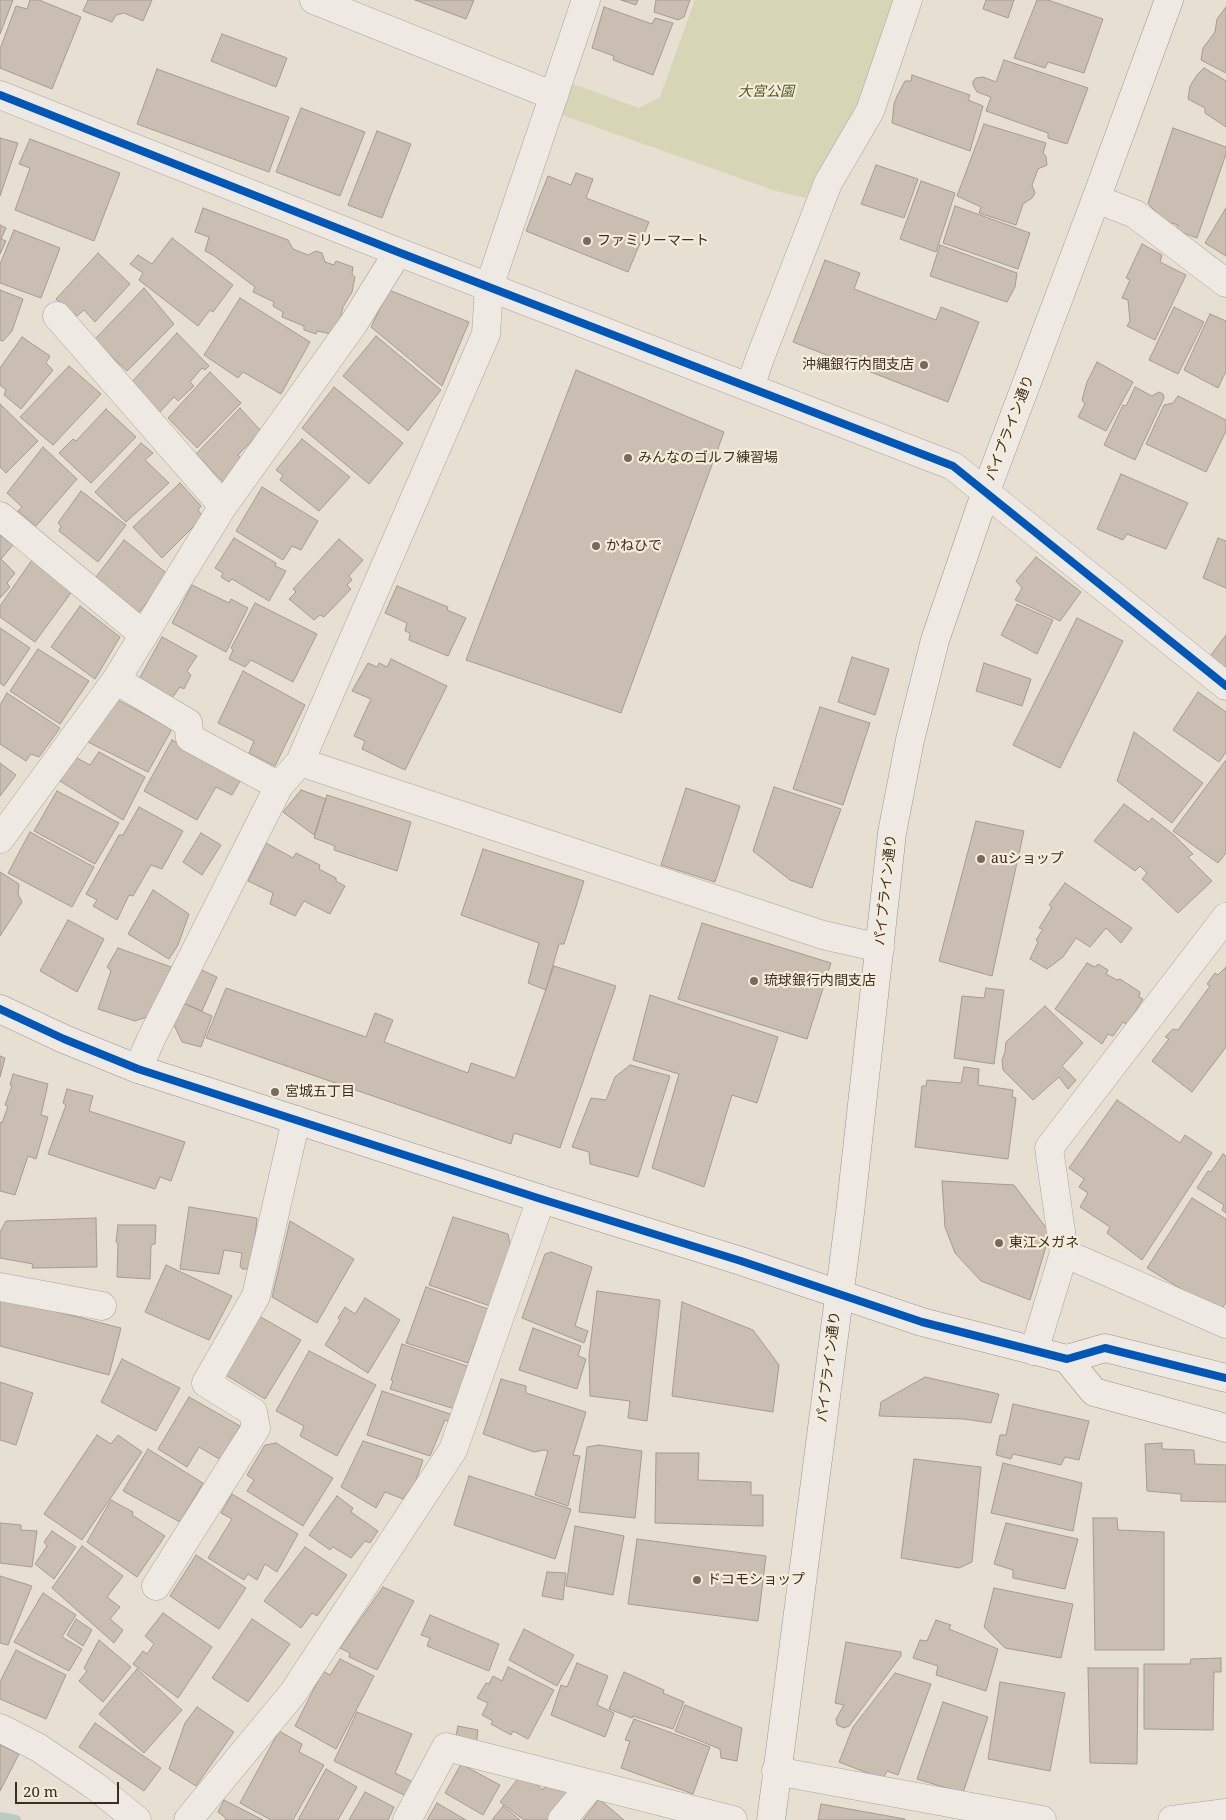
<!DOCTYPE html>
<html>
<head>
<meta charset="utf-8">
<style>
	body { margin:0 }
	#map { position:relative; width:1226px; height:1820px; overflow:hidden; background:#e6dfd2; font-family:"Noto Serif",serif }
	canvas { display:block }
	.scale { position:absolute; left:15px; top:1782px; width:104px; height:22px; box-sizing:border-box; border:2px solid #3b2d22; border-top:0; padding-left:6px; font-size:15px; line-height:18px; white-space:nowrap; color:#3b2d22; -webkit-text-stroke:4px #f5ecda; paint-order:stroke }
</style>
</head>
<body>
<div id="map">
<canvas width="1226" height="1820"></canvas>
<div class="scale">20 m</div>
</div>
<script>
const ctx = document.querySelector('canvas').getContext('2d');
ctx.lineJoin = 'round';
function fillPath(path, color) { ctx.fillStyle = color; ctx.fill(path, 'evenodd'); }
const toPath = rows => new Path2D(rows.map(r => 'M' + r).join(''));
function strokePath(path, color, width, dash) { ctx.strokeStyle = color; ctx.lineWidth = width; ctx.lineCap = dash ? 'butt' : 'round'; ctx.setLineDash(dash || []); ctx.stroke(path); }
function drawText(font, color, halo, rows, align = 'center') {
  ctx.font = font + ' "Noto Serif","Noto Sans JP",serif'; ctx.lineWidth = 4.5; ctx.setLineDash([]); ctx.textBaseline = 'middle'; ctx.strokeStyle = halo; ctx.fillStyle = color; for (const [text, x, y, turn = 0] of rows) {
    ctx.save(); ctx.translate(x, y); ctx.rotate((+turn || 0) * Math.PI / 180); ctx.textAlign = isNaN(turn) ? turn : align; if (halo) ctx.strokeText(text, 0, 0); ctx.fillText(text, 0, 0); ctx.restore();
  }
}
fillPath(toPath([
	[695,0,896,0,846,138,816,175,806,198,776,191,562,115,573,84,639,108,660,97]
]), '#d6d5b5');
strokePath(toPath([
	[0,1817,16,1820]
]), '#bccbc1', 10);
const building = toPath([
	[0,0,13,0,0,34,0,0],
	[30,0,39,0,81,17,52,89,0,68,0,49,16,6,27,9,30,0],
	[88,0,152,0,143,21,124,13,116,15,112,22,83,11,88,0],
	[415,0,474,0,466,19,415,0],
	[621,0,638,0,636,5,621,0],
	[656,0,690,0,684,17,678,20,654,12,656,0],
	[986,0,1014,0,1008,18,983,9,986,0],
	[1037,0,1048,0,1103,19,1084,73,1048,62,1045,68,1014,58,1037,0],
	[604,7,652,24,655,18,673,23,653,75,613,60,614,56,592,48,604,7],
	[1226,7,1226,73,1201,60,1203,48,1215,32,1217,19,1226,7],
	[222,34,287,58,276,87,211,61,222,34],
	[1004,60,1088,88,1067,144,1048,138,1048,133,986,111,991,97,977,92,973,85,973,81,976,78,983,77,996,82,1004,60],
	[1204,68,1226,81,1226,127,1205,113,1205,108,1188,99,1190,86,1197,75,1204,68],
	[157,69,289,117,269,172,137,124,157,69],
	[912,75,970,95,968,100,983,106,970,151,892,123,894,104,897,96,905,81,911,81,912,75],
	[301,108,365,132,340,196,276,172,301,108],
	[984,124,1046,143,1043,153,1046,156,1047,165,1038,169,1032,185,1035,193,1032,198,1023,204,1016,225,979,213,981,207,957,196,984,124],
	[1173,128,1226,147,1226,154,1197,238,1175,230,1178,225,1162,220,1148,203,1173,128],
	[377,131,411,144,382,218,348,205,377,131],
	[0,138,18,143,0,196,0,138],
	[30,139,120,173,94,241,15,210,30,168,19,164,30,139],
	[876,165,918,179,904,218,861,204,876,165],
	[576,173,593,179,586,198,649,222,628,272,526,231,548,176,571,185,576,173],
	[921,181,955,193,936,252,900,239,921,181],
	[955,206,1030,233,1018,269,943,243,955,206],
	[203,208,288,240,293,249,308,255,316,251,322,253,325,262,334,265,336,261,353,267,352,274,355,277,352,292,343,307,339,323,331,334,317,331,316,334,304,330,304,326,282,317,283,312,273,306,274,302,253,292,255,287,213,255,205,251,209,237,195,232,203,208],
	[1226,208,1226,256,1205,243,1226,208],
	[0,225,6,228,1,239,6,241,0,254,0,225],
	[14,230,60,248,41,298,0,283,0,264,14,230],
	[172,238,233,285,213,312,210,310,198,326,139,280,143,273,130,264,138,255,152,264,172,238],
	[1142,244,1162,255,1160,262,1186,275,1155,340,1127,326,1130,321,1128,300,1122,298,1130,280,1126,278,1142,244],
	[940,245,1017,273,1015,287,1007,302,930,276,940,245],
	[98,253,130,284,95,322,84,310,77,316,56,299,98,253],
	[825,260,860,273,854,289,936,320,941,307,979,322,948,402,793,342,825,260],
	[144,288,174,324,127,371,94,340,144,288],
	[0,290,23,299,12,331,3,341,0,340,0,290],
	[389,290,469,322,442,386,371,327,389,290],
	[240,298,310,342,281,394,243,372,238,378,204,355,240,298],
	[1174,307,1204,322,1178,374,1149,360,1174,307],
	[1210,314,1226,321,1226,371,1218,388,1184,370,1210,314],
	[177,333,209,366,205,370,202,368,190,382,194,386,178,401,174,397,159,413,130,384,177,333],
	[376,336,441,390,408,431,343,376,376,336],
	[22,337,50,356,46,363,53,370,21,409,4,395,6,390,0,385,0,368,22,337],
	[1097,362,1133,382,1106,431,1078,417,1085,404,1082,400,1087,382,1097,362],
	[69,366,101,394,53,445,20,417,69,366],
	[576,370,724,432,621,713,466,660,576,370],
	[210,372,241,403,197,448,168,418,210,372],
	[334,387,403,443,369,484,302,428,334,387],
	[1135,387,1152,396,1159,392,1163,394,1164,398,1135,460,1104,445,1123,405,1126,406,1135,387],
	[1178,396,1226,420,1226,431,1206,472,1146,444,1164,405,1173,403,1178,396],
	[0,404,38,441,6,473,0,467,0,404],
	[240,408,261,431,238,455,243,460,224,483,196,454,240,408],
	[106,409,136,437,91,483,59,453,73,439,76,441,106,409],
	[302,439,350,477,319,511,280,480,283,475,276,470,302,439],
	[141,443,153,453,145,460,169,483,126,522,95,492,141,443],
	[43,447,77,479,36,526,18,511,22,507,7,493,43,447],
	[1121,474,1188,503,1166,549,1127,534,1123,540,1097,529,1121,474],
	[180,483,201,506,198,510,203,517,162,558,133,527,180,483],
	[262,487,318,521,301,550,292,546,283,560,236,531,262,487],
	[81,491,126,525,98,562,59,531,61,526,58,523,81,491],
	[0,535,13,545,1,559,15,573,7,583,10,587,0,598,0,535],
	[234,538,276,563,275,566,286,571,269,601,232,579,229,582,221,577,223,573,215,568,234,538],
	[1218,538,1226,541,1226,588,1203,578,1218,538],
	[339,539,363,560,349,576,352,580,347,585,351,589,324,617,320,615,314,620,289,599,296,592,293,589,339,539],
	[124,540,169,575,136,616,93,581,124,540],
	[1036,557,1081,592,1060,621,1015,600,1022,588,1016,581,1036,557],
	[32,560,73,590,35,642,0,617,0,606,32,560],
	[192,585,229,603,231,599,248,608,226,652,172,623,192,585],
	[397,586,448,607,447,610,466,618,448,656,409,640,410,633,405,631,407,623,385,613,397,586],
	[255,603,317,634,293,682,251,660,245,667,229,659,233,650,231,648,255,603],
	[1017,604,1053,620,1037,654,1001,635,1017,604],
	[80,606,120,637,95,679,51,647,80,606],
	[1077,618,1123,641,1060,768,1013,745,1077,618],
	[0,628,30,648,4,686,0,683,0,628],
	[1226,635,1226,672,1208,659,1226,635],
	[162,637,197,656,187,671,191,675,184,689,180,687,172,698,138,681,162,637],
	[38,649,89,681,60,724,10,691,38,649],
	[852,657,889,669,875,715,838,702,852,657],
	[391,659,447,686,405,770,362,749,365,741,354,736,371,699,352,691,368,663,377,667,379,663,387,667,391,659],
	[984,663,1031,679,1022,706,976,691,984,663],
	[243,671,305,705,275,766,249,753,254,741,218,723,243,671],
	[1198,692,1226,712,1226,752,1219,762,1173,730,1198,692],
	[7,693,60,728,39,757,31,754,26,761,0,744,0,705,7,693],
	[114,698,172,729,148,772,84,740,114,698],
	[820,707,870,723,843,805,793,789,820,707],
	[1134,732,1203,783,1172,823,1117,781,1134,732],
	[172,740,243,776,232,795,216,787,197,820,144,791,172,740],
	[99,752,145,777,123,820,60,781,73,756,90,765,99,752],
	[1226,760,1226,853,1218,863,1173,831,1226,760],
	[0,763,16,775,0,796,0,763],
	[774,787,841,809,812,888,790,880,753,851,774,787],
	[686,788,740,806,715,882,661,865,686,788],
	[301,790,326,799,314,835,283,812,301,790],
	[57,791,119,823,95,864,34,831,57,791],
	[327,795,411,822,397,871,334,850,335,846,314,838,327,795],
	[1124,804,1149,822,1152,818,1174,835,1193,854,1188,857,1212,881,1178,913,1142,879,1147,873,1140,866,1135,871,1094,841,1124,804],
	[139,807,183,831,162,869,151,865,133,896,129,895,117,920,93,906,97,900,86,894,119,835,123,835,139,807],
	[976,821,1024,831,992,976,939,961,976,821],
	[30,832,94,867,72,907,8,873,30,832],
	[201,833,221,845,202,875,183,862,201,833],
	[266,843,293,858,296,853,320,865,319,869,336,878,336,881,345,886,330,914,304,901,295,916,270,904,273,893,248,881,266,843],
	[483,849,584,881,564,944,559,944,546,990,528,983,539,943,461,915,483,849],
	[0,872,19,884,18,894,22,902,0,936,0,872],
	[1065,883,1132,928,1121,943,1106,928,1090,947,1076,938,1063,957,1047,969,1030,959,1038,942,1036,940,1043,929,1039,928,1052,907,1049,905,1065,883],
	[153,890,189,914,178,945,169,959,128,934,153,890],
	[68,920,104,939,77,992,40,971,68,920],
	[702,923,831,963,807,1039,678,999,702,923],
	[118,948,171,967,153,1015,135,1021,98,1009,111,971,107,967,118,948],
	[1087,963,1095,967,1098,964,1108,970,1106,974,1117,980,1120,979,1140,992,1139,997,1143,999,1127,1025,1123,1022,1113,1036,1108,1034,1102,1044,1055,1009,1087,963],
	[554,966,616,986,560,1148,514,1133,511,1144,206,1038,226,988,366,1037,375,1013,393,1020,384,1042,468,1073,471,1063,515,1078,554,966],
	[1226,967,1226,1047,1192,1092,1152,1061,1169,1039,1165,1037,1173,1029,1178,1030,1210,986,1207,984,1215,973,1218,975,1226,967],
	[197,968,217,977,202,1011,183,1003,197,968],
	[986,988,1004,990,994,1064,954,1058,962,996,984,998,986,988],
	[650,995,778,1037,757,1103,732,1095,704,1187,652,1168,679,1074,633,1060,650,995],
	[183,1003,212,1016,201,1047,182,1042,173,1023,183,1003],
	[1045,1006,1083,1043,1062,1066,1076,1080,1068,1089,1059,1077,1033,1100,1003,1070,1002,1060,1005,1052,1006,1042,1045,1006],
	[0,1056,5,1058,0,1077,0,1056],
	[630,1065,670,1076,638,1177,590,1164,589,1152,572,1147,591,1098,606,1100,615,1077,630,1065],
	[964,1067,979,1069,978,1085,1013,1090,1012,1097,1016,1098,1008,1159,915,1147,922,1086,926,1086,927,1080,961,1083,964,1067],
	[13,1074,48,1084,41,1115,48,1117,36,1159,28,1156,15,1195,0,1191,0,1122,2,1123,8,1106,5,1105,12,1086,10,1085,13,1074],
	[67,1089,93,1096,89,1111,185,1142,171,1181,160,1177,155,1189,48,1154,66,1105,63,1103,67,1089],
	[1117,1100,1180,1143,1185,1135,1212,1153,1142,1260,1107,1233,1110,1227,1080,1207,1088,1193,1079,1187,1084,1179,1069,1168,1117,1100],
	[1223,1154,1226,1156,1226,1213,1222,1210,1224,1205,1197,1188,1208,1171,1211,1172,1223,1154],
	[942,1181,1014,1185,1050,1233,1030,1300,981,1281,955,1253,945,1227,942,1181],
	[1192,1198,1226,1219,1226,1303,1219,1312,1147,1268,1192,1198],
	[189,1207,257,1218,252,1267,248,1269,242,1269,240,1266,242,1253,224,1250,219,1274,180,1269,189,1207],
	[453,1217,508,1234,511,1248,490,1306,429,1285,453,1217],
	[96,1218,97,1267,32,1268,33,1264,0,1258,0,1232,6,1221,96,1218],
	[290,1221,354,1259,317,1323,272,1297,290,1221],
	[118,1225,156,1225,155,1244,151,1245,150,1279,117,1277,118,1244,116,1242,118,1225],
	[551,1252,592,1267,575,1326,588,1331,584,1343,522,1318,545,1254,551,1252],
	[166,1265,232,1296,209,1340,145,1312,166,1265],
	[426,1287,488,1309,468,1363,406,1343,426,1287],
	[597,1291,660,1300,647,1421,628,1418,630,1401,590,1396,589,1356,597,1291],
	[0,1298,56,1302,54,1311,121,1328,109,1375,0,1346,0,1298],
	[365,1298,400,1320,368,1373,325,1345,340,1320,338,1318,345,1307,355,1314,365,1298],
	[682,1302,753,1330,779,1365,773,1412,672,1396,682,1302],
	[259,1316,301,1340,265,1399,224,1374,259,1316],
	[533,1328,581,1346,578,1356,586,1359,577,1389,519,1370,533,1328],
	[402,1344,470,1367,455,1409,390,1389,393,1381,391,1380,402,1344],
	[309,1351,376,1385,337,1456,300,1436,304,1426,276,1411,309,1351],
	[122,1359,180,1388,156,1431,101,1402,122,1359],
	[925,1377,999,1394,991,1423,964,1419,879,1416,881,1402,925,1377],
	[501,1379,526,1386,526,1393,586,1412,573,1455,580,1456,568,1506,535,1495,548,1451,544,1450,534,1452,483,1434,501,1379],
	[0,1382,33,1393,16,1445,0,1440,0,1382],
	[382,1391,453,1415,451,1422,445,1420,430,1456,367,1435,382,1391],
	[189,1397,240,1426,221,1460,199,1447,187,1467,158,1449,189,1397],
	[1013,1404,1089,1421,1079,1460,1065,1457,1061,1465,1013,1454,1011,1459,996,1455,1000,1435,1006,1435,1013,1404],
	[97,1435,111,1444,118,1435,142,1452,82,1540,44,1514,97,1435],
	[363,1441,423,1460,415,1483,403,1499,385,1492,376,1508,341,1487,363,1441],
	[276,1443,333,1478,303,1526,247,1491,254,1480,247,1475,265,1445,276,1443],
	[1162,1443,1162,1449,1194,1450,1195,1464,1226,1465,1226,1502,1181,1501,1181,1494,1147,1491,1145,1444,1162,1443],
	[599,1445,642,1451,635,1518,579,1512,587,1447,599,1445],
	[148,1449,203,1483,180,1522,123,1491,148,1449],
	[656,1453,699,1453,698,1480,751,1482,751,1495,763,1495,763,1526,655,1523,656,1453],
	[914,1459,981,1467,972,1562,959,1568,901,1558,914,1459],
	[1003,1463,1082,1483,1073,1531,991,1513,1003,1463],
	[469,1476,571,1509,555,1559,454,1525,469,1476],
	[232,1494,298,1534,277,1572,265,1564,257,1580,248,1574,244,1580,208,1558,232,1519,221,1513,232,1494],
	[337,1496,353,1508,351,1512,378,1531,370,1543,365,1541,351,1558,333,1547,330,1550,309,1535,337,1496],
	[111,1500,133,1512,132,1515,165,1536,137,1577,87,1542,111,1500],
	[1093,1518,1117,1518,1118,1530,1164,1532,1164,1650,1095,1650,1093,1518],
	[0,1523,21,1525,21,1530,37,1531,32,1567,0,1563,0,1523],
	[1006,1523,1078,1539,1065,1589,1013,1578,1013,1570,994,1564,1006,1523],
	[575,1526,624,1536,613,1595,566,1586,575,1526],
	[52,1531,76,1547,54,1579,35,1564,47,1546,44,1542,52,1531],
	[637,1539,766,1556,758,1621,628,1604,637,1539],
	[82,1546,123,1576,107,1597,120,1607,110,1619,123,1630,114,1643,52,1588,82,1546],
	[305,1547,347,1575,317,1616,312,1613,301,1628,264,1601,305,1547],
	[196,1555,246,1588,219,1629,170,1596,196,1555],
	[547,1572,566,1573,563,1600,542,1596,547,1572],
	[0,1576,32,1586,8,1645,0,1643,0,1576],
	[383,1587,414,1601,377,1670,349,1657,350,1653,340,1648,383,1587],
	[994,1588,1073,1604,1061,1658,1005,1648,984,1627,994,1588],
	[43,1593,76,1615,62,1637,82,1649,69,1671,14,1642,43,1593],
	[163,1613,212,1647,178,1698,133,1664,143,1651,147,1654,154,1644,145,1636,163,1613],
	[430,1615,499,1644,489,1671,427,1646,430,1638,421,1635,430,1615],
	[76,1619,92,1630,83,1646,67,1635,76,1619],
	[252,1619,290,1644,248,1702,212,1678,252,1619],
	[936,1620,951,1625,949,1629,998,1649,986,1691,936,1675,938,1666,913,1658,920,1640,927,1641,936,1620],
	[524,1629,574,1655,557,1686,509,1660,524,1629],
	[99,1640,131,1667,103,1702,79,1681,87,1671,84,1668,99,1640],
	[846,1642,901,1652,901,1656,849,1726,844,1728,837,1725,836,1719,844,1705,835,1703,846,1642],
	[16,1650,66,1675,46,1719,0,1699,0,1682,16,1650],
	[1221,1658,1221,1672,1214,1672,1213,1730,1144,1729,1144,1664,1190,1664,1191,1659,1221,1658],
	[340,1659,374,1676,336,1749,295,1726,323,1671,330,1675,340,1659],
	[577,1663,608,1676,597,1705,614,1713,605,1737,551,1715,561,1685,567,1687,577,1663],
	[508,1667,554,1690,528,1739,513,1731,511,1735,491,1724,493,1721,482,1715,488,1703,477,1698,486,1683,489,1684,493,1676,502,1681,508,1667],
	[1088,1668,1138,1668,1137,1764,1090,1763,1088,1668],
	[137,1669,182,1710,144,1753,99,1714,137,1669],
	[624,1672,664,1690,663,1693,684,1702,673,1729,633,1716,632,1718,609,1709,624,1672],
	[895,1673,931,1684,898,1775,887,1771,883,1779,839,1762,853,1727,895,1673],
	[1000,1682,1065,1693,1050,1771,988,1759,1000,1682],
	[943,1702,988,1717,963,1793,917,1779,943,1702],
	[685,1705,742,1728,737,1761,721,1758,720,1749,675,1731,685,1705],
	[197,1707,234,1732,196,1786,169,1769,185,1723,197,1707],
	[357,1712,412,1734,395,1773,413,1782,406,1796,334,1761,357,1712],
	[634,1719,710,1747,693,1794,621,1768,630,1741,625,1740,634,1719],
	[95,1723,161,1768,144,1791,79,1747,95,1723],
	[458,1726,478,1730,476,1745,455,1741,458,1726],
	[279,1731,302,1744,299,1752,324,1765,293,1820,271,1820,240,1803,279,1731],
	[0,1745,19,1754,0,1791,0,1745],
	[461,1764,500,1785,483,1815,445,1793,461,1764],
	[326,1769,357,1787,338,1820,298,1820,326,1769],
	[520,1776,528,1782,531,1780,543,1790,547,1782,569,1788,563,1806,552,1820,524,1820,500,1802,520,1776],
	[365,1792,394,1807,388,1820,349,1820,365,1792],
	[599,1799,624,1820,583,1820,599,1799],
	[224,1800,263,1820,225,1820,226,1818,218,1812,224,1800],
	[437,1803,466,1820,427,1820,437,1803],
	[821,1804,905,1819,905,1820,818,1820,821,1804],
	[503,1806,520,1820,492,1820,503,1806]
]);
fillPath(building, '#cabeb3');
strokePath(building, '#a69b91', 1);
const street = toPath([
	[314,0,554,96],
	[0,95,398,252,953,466,1226,686],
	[1096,199,1135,214,1226,283],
	[57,316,223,506],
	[750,387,760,358,828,183,870,111,908,0],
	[0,516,144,635],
	[116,680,188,723,190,738,279,786],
	[300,762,823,935,880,948],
	[0,839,116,680,223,506,354,323,398,252],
	[138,1069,151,1039,279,786,300,762,486,334,489,287,586,0],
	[1064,1253,1226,1324],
	[0,1287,102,1306],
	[1034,1351,1064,1253,1049,1148,1226,917],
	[156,1586,256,1428,253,1412,206,1383,256,1296,296,1120],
	[0,1728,39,1748,95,1786,137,1820],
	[776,1771,1042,1820],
	[188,1820,293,1693,453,1450,541,1199],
	[407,1820,446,1747,733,1820],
	[562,1820,592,1784],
	[1172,1820,1226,1813]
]);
const secondary = toPath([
	[0,1009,64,1039,138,1069,541,1199,741,1261,922,1322,1067,1359,1105,1348,1226,1378],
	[1067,1359,1094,1392,1226,1428],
	[771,1820,850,1213,892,833,910,740,935,640,986,491,1096,199,1169,0]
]);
strokePath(street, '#aca49a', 29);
strokePath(secondary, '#9b948a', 29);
strokePath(street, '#eeeae3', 28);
strokePath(secondary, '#eeeae3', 28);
strokePath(toPath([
	[0,95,398,252,953,466,1226,686],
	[0,1009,64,1039,138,1069,541,1199,741,1261,922,1322,1067,1359,1105,1348,1226,1378]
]), '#0057b8', 8);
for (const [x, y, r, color] of [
	[587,241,5,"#776b60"],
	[924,365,5,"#776b60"],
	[628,458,5,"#776b60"],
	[596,546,5,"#776b60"],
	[981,859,5,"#776b60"],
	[754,981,5,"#776b60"],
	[275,1092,5,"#776b60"],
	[999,1243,5,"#776b60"],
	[697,1580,5,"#776b60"]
]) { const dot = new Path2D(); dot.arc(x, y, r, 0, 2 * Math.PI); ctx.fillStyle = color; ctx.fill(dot); strokePath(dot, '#f5ecda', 2); }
drawText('italic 14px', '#4d5729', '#f5ecda', [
	["大宮公園",766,92]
]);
drawText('14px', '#3b2d22', '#f5ecda', [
	["ファミリーマート",597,241],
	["沖縄銀行内間支店",914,365,"right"],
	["みんなのゴルフ練習場",638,458],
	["かねひで",606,546],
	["auショップ",991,859],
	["琉球銀行内間支店",764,981],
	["宮城五丁目",285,1092],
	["東江メガネ",1009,1243],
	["ドコモショップ",707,1580]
], 'left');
drawText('14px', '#3b2d22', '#f5ecda', [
	["パイプライン通り",1010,428,-69],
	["パイプライン通り",886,890,-84],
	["パイプライン通り",829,1367,-83]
]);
</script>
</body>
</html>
